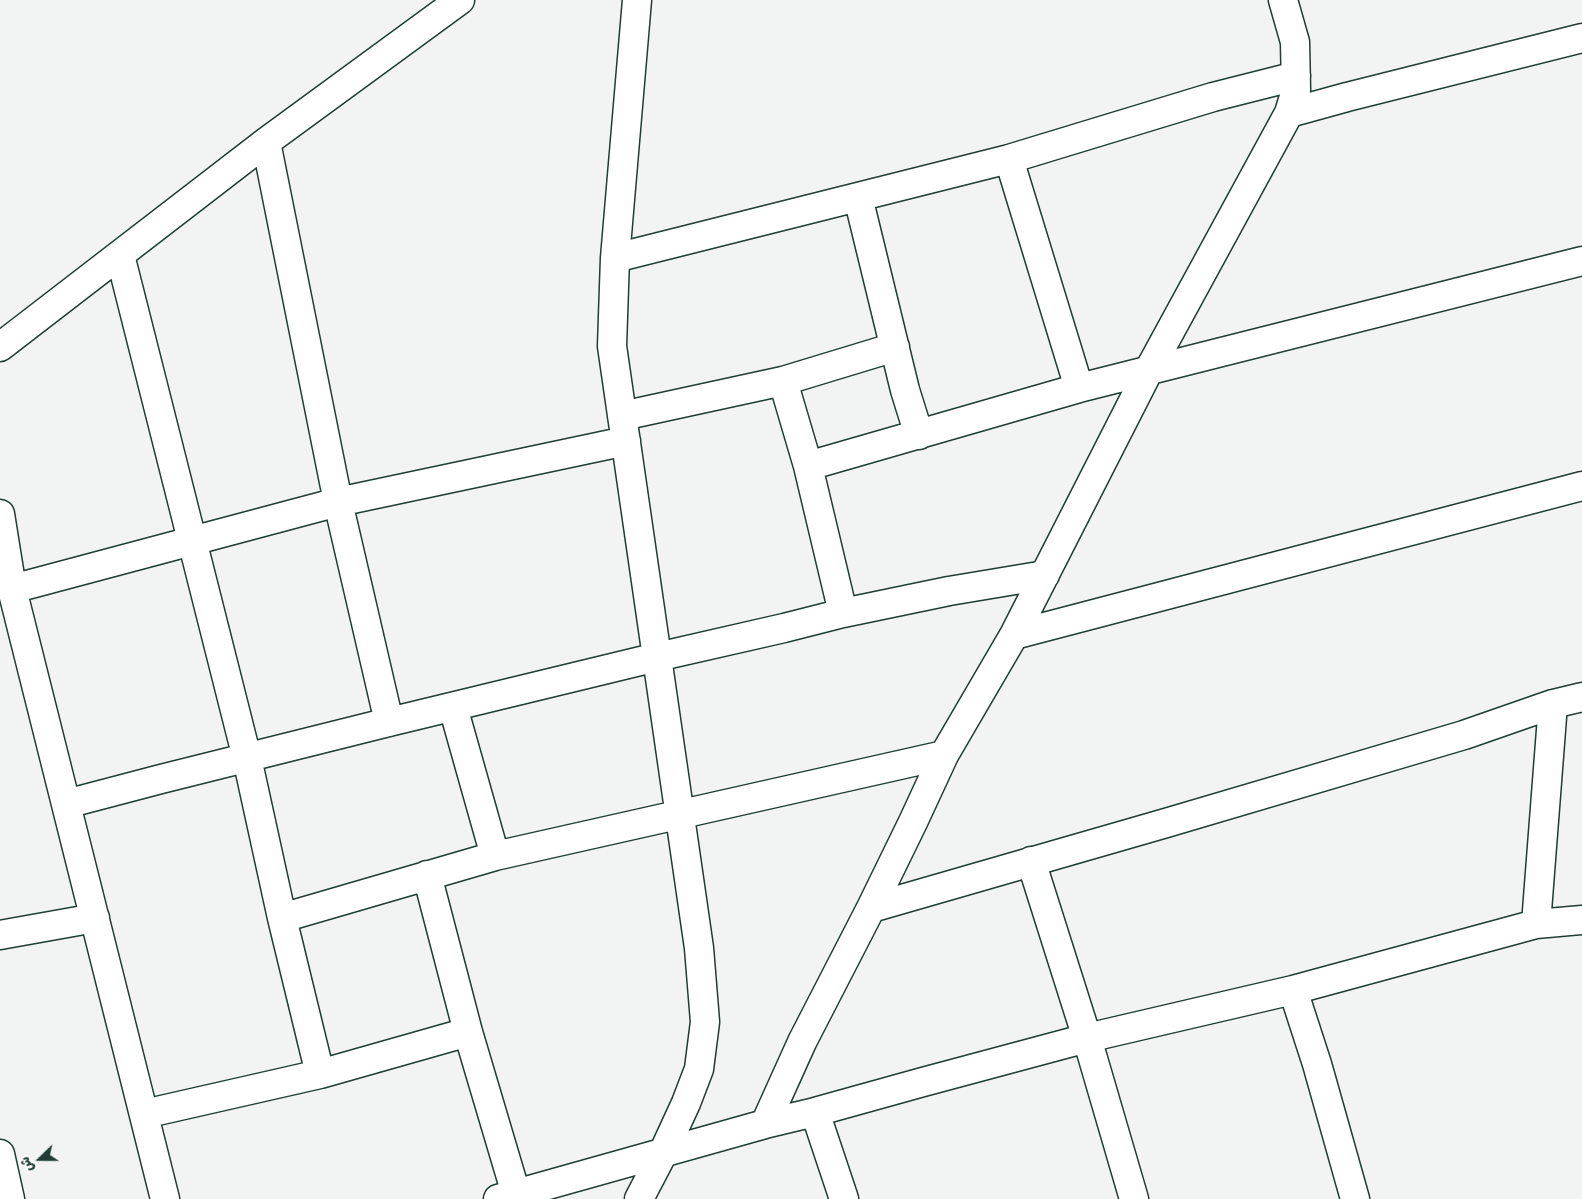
<!DOCTYPE html>
<html>
<head>
<meta charset="utf-8">
<style>
	body { margin:0 }
	#map { position:relative; width:1582px; height:1199px; overflow:hidden; background:#f2f3f3; font-family:"Patrick Hand","Playpen Sans Arabic",sans-serif }
	canvas { display:block }
	.north { position:absolute; left:15px; top:1134px; width:50px; height:50px; -webkit-text-stroke:4px #fff; paint-order:stroke; rotate:248deg; font-size:14px; font-weight:700; line-height:20px; text-align:center; color:#1f3d34 }
	.north::after { content:''; display:block; margin:auto; width:18px; height:22px; background:#1f3d34; clip-path:polygon(50% 0,100% 100%,50% 72%,0 100%) }
</style>
</head>
<body>
<div id="map">
<canvas width="1582" height="1199"></canvas>
<div class="north">ش</div>
</div>
<script>
const ctx = document.querySelector('canvas').getContext('2d');
ctx.lineJoin = 'round';
const toPath = rows => new Path2D(rows.map(r => 'M' + r).join(''));
function strokePath(path, color, width, dash) { ctx.strokeStyle = color; ctx.lineWidth = width; ctx.lineCap = dash ? 'butt' : 'round'; ctx.setLineDash(dash || []); ctx.stroke(path); }
const minor = toPath([
	[637,0,615,258,612,346,699,948,705,1022,699,1069,686,1103,663,1153,639,1199],
	[1289,113,1347,97,1582,38],
	[266,142,338,502,389,722],
	[1009,159,1079,388],
	[858,197,905,390,919,435],
	[120,255,247,758,282,918,320,1074],
	[615,258,1009,159,1213,97,1296,76],
	[0,347,266,142,460,0],
	[783,381,808,466,1079,388,1582,261],
	[622,416,783,381,895,347],
	[808,466,843,613],
	[0,514,12,589,165,1199],
	[12,589,338,502,626,441],
	[1014,635,1582,486],
	[453,707,495,856],
	[66,804,161,779,389,722,657,657,784,628,843,613,949,591,1045,575],
	[1031,861,1087,1038,1134,1199],
	[427,875,468,1032,516,1194],
	[871,908,1166,823,1464,735,1553,704],
	[282,918,495,856,944,755],
	[1536,924,1553,704,1582,697],
	[0,935,95,918],
	[1293,990,1317,1064,1355,1199],
	[815,1112,844,1199],
	[144,1114,320,1074,468,1032],
	[765,1124,802,1042,871,908,913,822,944,755,1014,635,1149,370,1289,113,1296,90,1295,42,1283,0],
	[0,1154,10,1199],
	[498,1199,765,1124,815,1112,923,1082,1087,1038,1293,990,1536,924,1582,920]
]);
strokePath(minor, '#1f3d34', 31);
strokePath(minor, '#fff', 28);
</script>
</body>
</html>
